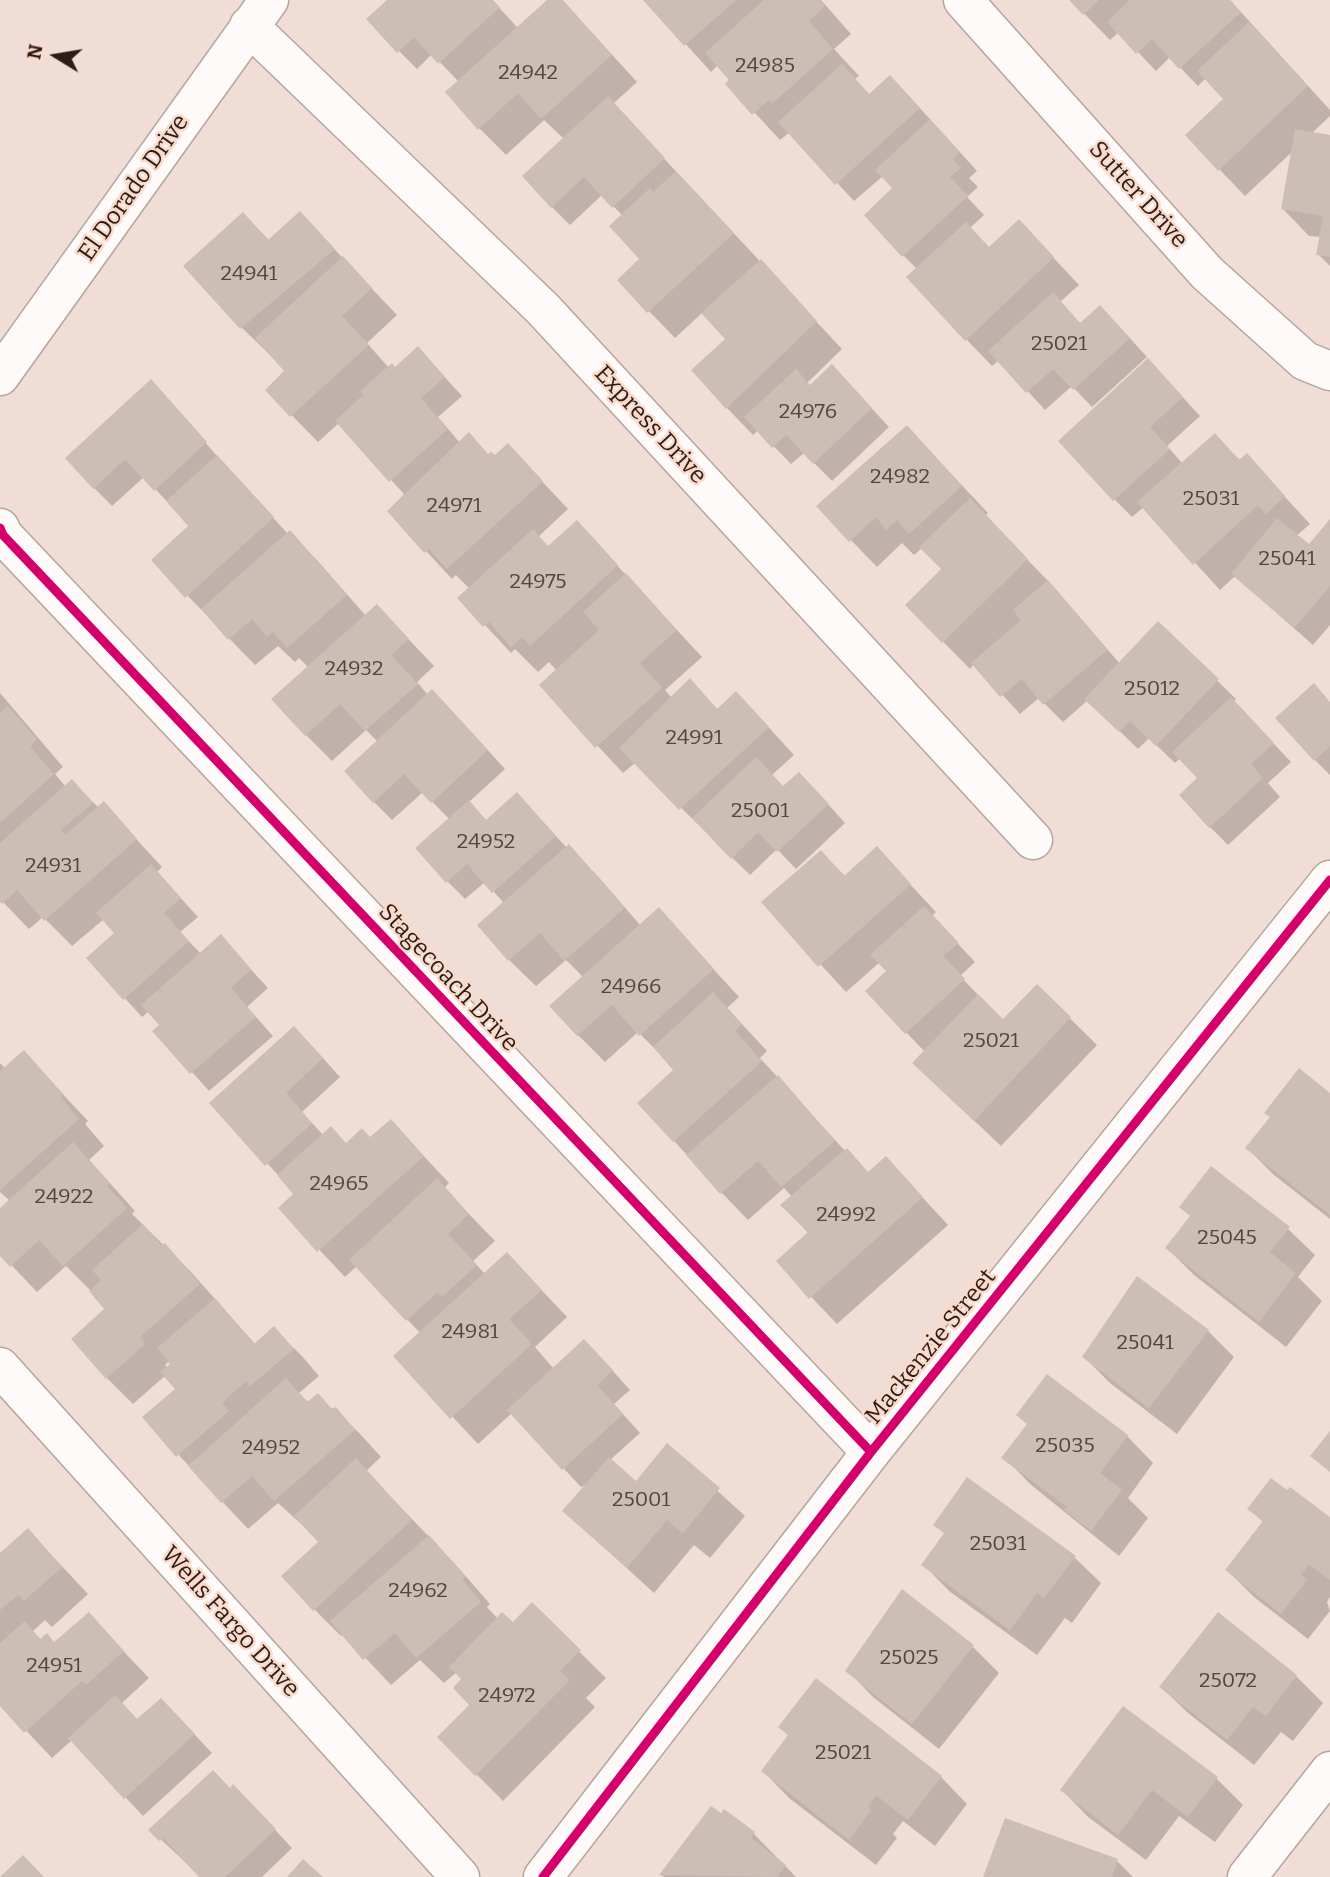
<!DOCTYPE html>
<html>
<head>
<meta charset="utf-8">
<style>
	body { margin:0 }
	#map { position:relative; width:1330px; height:1877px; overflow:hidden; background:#f0ded6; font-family:Bitter,serif }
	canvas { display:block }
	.north { position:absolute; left:21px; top:21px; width:70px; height:70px; -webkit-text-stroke:5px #fadacb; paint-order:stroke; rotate:281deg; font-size:19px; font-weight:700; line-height:28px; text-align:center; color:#2c1e17 }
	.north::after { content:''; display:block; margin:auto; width:24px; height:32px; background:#2c1e17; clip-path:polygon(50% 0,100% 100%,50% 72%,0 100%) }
</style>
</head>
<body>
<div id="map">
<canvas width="1330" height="1877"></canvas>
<div class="north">N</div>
</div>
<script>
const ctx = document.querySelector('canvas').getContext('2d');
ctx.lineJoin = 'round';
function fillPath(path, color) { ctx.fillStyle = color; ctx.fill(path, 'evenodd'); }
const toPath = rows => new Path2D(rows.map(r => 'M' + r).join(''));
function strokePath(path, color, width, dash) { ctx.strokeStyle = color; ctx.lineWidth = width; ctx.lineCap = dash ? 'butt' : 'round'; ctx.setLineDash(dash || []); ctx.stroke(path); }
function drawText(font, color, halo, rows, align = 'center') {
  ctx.font = font + ' Bitter,serif'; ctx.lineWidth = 5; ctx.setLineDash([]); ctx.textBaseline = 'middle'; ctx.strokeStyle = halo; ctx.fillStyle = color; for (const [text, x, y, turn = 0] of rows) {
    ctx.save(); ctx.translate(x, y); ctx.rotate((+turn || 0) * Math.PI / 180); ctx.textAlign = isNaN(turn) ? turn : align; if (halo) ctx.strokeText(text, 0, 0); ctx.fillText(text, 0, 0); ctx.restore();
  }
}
fillPath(toPath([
	[389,0,492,0,518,28,549,0,562,0,637,82,613,104,842,349,807,383,811,387,850,385,889,427,832,481,804,453,791,464,758,430,753,435,727,408,728,339,703,312,675,338,619,280,642,259,623,216,602,195,570,225,552,207,564,139,544,120,506,155,479,128,458,81,432,54,417,69,399,51],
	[646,0,821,0,851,34,834,49,859,76,855,79,870,95,908,95,977,171,969,178,978,187,967,197,984,215,970,228,990,249,1019,221,1079,285,1060,302,1082,325,1118,325,1147,357,1092,407,1072,386,1045,410,999,360,992,366,966,339,917,269,903,255,895,188,883,176,854,201,790,132,780,140,728,84,731,80,718,65,711,72],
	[1071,0,1230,0,1330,110,1330,116,1312,133,1330,136,1330,266,1318,254,1321,237,1309,236,1283,209,1292,152,1245,196,1219,169,1226,99,1206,78,1198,86,1170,57,1156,71,1119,32,1110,40],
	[300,213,397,315,367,343,389,368,395,369,418,348,462,396,438,417,460,443,495,458,508,445,568,509,538,537,549,548,577,522,702,657,665,690,671,697,690,680,718,710,762,720,794,755,772,775,784,788,817,792,845,823,796,869,777,849,750,875,635,763,623,773,541,685,557,671,549,662,538,672,515,649,511,653,460,598,470,589,456,575,452,579,389,511,404,494,339,423,318,442,267,390,287,371,241,327,243,214,270,241],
	[1166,379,1200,416,1167,446,1183,464,1215,436,1241,461,1247,456,1310,524,1296,536,1309,547,1330,522,1330,625,1313,645,1235,576,1220,590,1144,507,1132,517,1114,499],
	[168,399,222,462,288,534,316,559,366,616,377,606,434,666,417,682,428,695,450,709,505,769,469,802,487,821,517,794,567,848,595,873,641,926,659,910,739,997,727,1008,767,1051,760,1058,846,1152,869,1173,886,1158,948,1225,837,1324,778,1262,809,1234,782,1205,792,1197,784,1188,748,1220,722,1193,674,1141,676,1070,638,1032,605,1062,578,1035,551,1006,583,977,566,960,536,986,509,960,504,903,485,882,465,899,447,881,450,820,423,792,392,820,374,802,378,742,366,730,332,761,306,735,309,668,299,658,295,662,278,646,255,665,153,560,190,526,144,477,112,506,94,488],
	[907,427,988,513,985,516,1053,586,1120,664,1158,623,1236,699,1234,701,1291,762,1268,783,1280,797,1228,845,1210,827,1200,779,1180,758,1175,763,1149,738,1138,749,1088,700,1063,722,1039,698,1020,714,974,664,970,669,907,605,943,570,922,548,914,555,902,543,877,567,818,506],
	[0,693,63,767,55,774,66,787,72,781,99,808,104,804,162,867,157,872,198,917,180,932,201,954,221,937,268,988,247,1007,273,1036,209,1091,155,1031,161,1025,149,1011,142,1017,88,958,116,933,104,919,72,946,43,917,29,929,0,899],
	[1330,702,1330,775,1315,760],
	[877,849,936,912,932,916,975,962,960,976,1003,1021,1037,986,1097,1045,1001,1146,941,1089,925,1052,867,991,888,971,880,962,846,992,764,903,821,852,846,877],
	[312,1046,340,1077,302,1112,323,1135,347,1145,370,1139,391,1121,449,1183,444,1188,495,1241,473,1261,485,1274,533,1281,567,1317,535,1347,554,1369,602,1359,630,1390,614,1404,640,1433,610,1460,637,1483,668,1446,745,1516,710,1558,694,1545,654,1593,564,1511,588,1483,581,1487,512,1413,478,1444,396,1356,421,1334,357,1266,345,1277,280,1208,296,1194,211,1104],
	[24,1053,88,1121,85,1124,104,1146,89,1160,135,1211,132,1214,191,1272,256,1345,274,1329,301,1355,319,1376,299,1393,309,1403,335,1409,362,1436,381,1457,366,1471,455,1564,490,1604,487,1607,498,1619,513,1625,532,1605,606,1678,586,1698,595,1707,503,1801,439,1737,472,1705,463,1679,457,1672,444,1683,420,1660,391,1685,343,1634,341,1636,314,1609,321,1542,278,1503,248,1529,144,1418,177,1389,166,1375,133,1404,107,1378,106,1309,90,1290,66,1266,37,1292,0,1253,0,1210,10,1201,0,1192,0,1063,6,1069],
	[170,1360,172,1364,168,1368,165,1365],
	[1330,1095,1330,1219,1274,1175,1247,1148],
	[1288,1229,1315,1255,1298,1277,1322,1301,1286,1347,1194,1275,1167,1248],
	[1208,1331,1234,1357,1177,1434,1110,1383,1084,1357],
	[1127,1436,1153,1463,1128,1498,1148,1518,1119,1556,1030,1484,1004,1457],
	[1250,1509,1330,1519,1330,1597,1327,1602,1330,1611,1308,1639,1254,1597,1227,1570,1264,1523],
	[935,1525,1074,1557,1101,1583,1072,1623,1065,1618,1037,1655,949,1591,923,1564,945,1534],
	[28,1530,88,1594,52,1627,45,1620,33,1631,41,1640,55,1644,88,1614,149,1678,122,1703,138,1721,179,1718,212,1753,143,1816,72,1740,52,1758,0,1703,0,1555],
	[1218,1614,1296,1676,1323,1703,1293,1741,1281,1732,1254,1765,1188,1713,1161,1687],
	[973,1647,999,1673,939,1749,873,1697,847,1670],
	[763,1771,941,1777,967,1804,935,1846,903,1821,893,1834,897,1838,876,1865,789,1798],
	[1216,1778,1243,1805,1215,1842,1179,1816,1146,1860,1088,1817,1062,1790],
	[230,1789,251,1804,292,1848,262,1877,201,1877,151,1830],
	[724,1811,754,1834,796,1877,664,1877,661,1875],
	[1117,1861,1133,1877,985,1877]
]), '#0003');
fillPath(toPath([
	[387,0,493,0,500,7,438,64,414,37,397,53,366,19],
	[547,0,563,0,612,55,541,119,518,93,478,130,445,92],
	[643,0,736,0,684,46],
	[764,0,820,0,825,6,809,21,833,49,772,104,769,100,752,115,725,84,729,80,705,53],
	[1069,0,1099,0,1083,15],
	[1130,0,1230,0,1241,12,1179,69,1152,39,1136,54,1107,22],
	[1249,22,1308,86,1218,171,1185,135,1223,99,1197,71],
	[842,64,869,94,890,75,920,108,835,185,778,122],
	[608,96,665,158,612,208,584,177,551,208,522,176],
	[930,119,960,152,953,159,961,168,950,177,968,196,902,257,864,215,892,188,875,170],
	[1295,129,1330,135,1330,257,1316,255,1323,216,1281,209],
	[676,171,734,233,647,313,617,280,639,259,609,226,650,188,653,192],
	[300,211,335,249,240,329,183,266,243,212,268,240],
	[1019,219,1054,257,965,341,906,277,966,222,989,247],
	[343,256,372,288,342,316,369,345,290,417,265,390,284,371,255,338],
	[761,259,817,321,726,409,691,370,725,339,701,313],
	[1053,292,1080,323,1100,305,1130,338,1073,390,1053,369,1026,393,988,351],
	[418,346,445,377,421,398,448,429,389,482,335,421,363,395,360,391,392,363,395,367],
	[1148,358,1183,397,1150,427,1170,449,1113,501,1058,441],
	[832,364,872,408,813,464,786,435,772,448,744,417,796,369,810,385],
	[151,379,207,442,154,491,125,459,93,489,65,458],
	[907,425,962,486,909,534,897,520,886,530,876,517,849,542,816,506],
	[469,432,488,454,491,452,495,455,508,443,543,481,447,569,429,549,424,553,387,511],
	[1215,433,1239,460,1247,453,1285,496,1266,514,1258,505,1193,565,1137,502],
	[217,455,274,517,185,598,151,560,188,526,166,501],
	[970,498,1028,559,942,643,905,605,941,569,919,547],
	[1277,518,1309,544,1330,519,1330,586,1294,628,1231,574],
	[577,520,618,565,530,646,522,637,511,647,489,622,483,627,457,598,533,529,548,546],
	[290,530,347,595,287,648,273,632,267,637,252,619,228,640,201,609],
	[626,573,677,630,640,663,662,688,595,748,539,685,599,630,583,612],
	[1048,580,1107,650,1043,705,1022,679,1000,697,971,663,1021,620,1013,610],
	[377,604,409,639,391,655,418,684,365,731,340,704,305,736,271,699],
	[1158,621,1219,679,1156,746,1130,721,1119,732,1084,699],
	[690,678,717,709,736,691,769,727,679,810,619,748],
	[1314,683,1330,702,1330,746,1314,761,1275,718],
	[432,689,488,750,431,803,404,774,373,803,344,771],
	[1231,697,1274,743,1251,764,1263,778,1209,828,1179,795,1197,778,1172,752],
	[8,706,37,739,30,747,54,774,0,823,0,713],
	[756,757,783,786,799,772,829,804,777,852,758,832,731,859,692,818],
	[72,779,93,803,61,830,65,835,104,801,137,839,44,921,17,890,2,904,0,902,0,843],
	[517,792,556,836,492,893,467,864,446,883,415,848,469,800,486,820],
	[569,844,625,908,564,961,540,933,508,961,477,925],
	[877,846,911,884,818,967,761,902,821,850,844,876],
	[151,864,181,898,164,913,189,941,123,1000,86,958,114,933,96,913],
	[924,906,959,943,943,956,965,979,905,1034,865,991,886,971,870,955],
	[659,907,714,969,639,1036,612,1005,577,1036,549,1006],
	[221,934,251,969,231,988,256,1017,190,1074,152,1031,159,1025,141,1005],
	[1037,984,1071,1017,974,1121,912,1063,978,994,1003,1019],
	[713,992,742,1024,735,1031,762,1061,673,1142,637,1103,673,1070,653,1047],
	[294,1026,323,1058,286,1093,312,1123,265,1166,209,1103],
	[24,1050,63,1094,60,1096,79,1119,0,1190,0,1071],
	[1299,1068,1330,1093,1330,1215,1245,1148,1270,1117,1264,1113],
	[778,1075,835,1141,781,1187,758,1161,720,1194,686,1155],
	[391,1119,424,1156,317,1252,278,1208,293,1194,277,1175,331,1126,346,1143,362,1128,370,1137],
	[73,1142,110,1183,107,1186,127,1208,63,1266,39,1240,10,1267,0,1256,0,1208],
	[847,1148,868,1172,886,1156,923,1197,809,1299,776,1261,808,1232,780,1205],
	[1211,1166,1290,1227,1270,1252,1296,1273,1259,1322,1165,1248,1190,1216,1179,1207],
	[437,1178,469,1214,448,1234,477,1265,442,1297,438,1292,406,1321,349,1260],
	[143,1224,161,1245,165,1243,200,1284,140,1337,145,1344,106,1379,71,1339,104,1309,89,1291,101,1280,92,1270],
	[507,1252,542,1290,509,1319,532,1344,450,1419,393,1356],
	[1137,1276,1209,1330,1149,1408,1082,1357],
	[215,1298,254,1344,274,1326,294,1349,250,1386,246,1381,222,1403,229,1411,176,1457,142,1417,175,1389,160,1372,170,1364,157,1348],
	[584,1339,613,1370,597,1385,623,1414,562,1470,507,1410],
	[1047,1374,1128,1435,1100,1473,1122,1490,1091,1531,1064,1510,1067,1507,1001,1458,1027,1424,1016,1415],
	[286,1378,307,1402,318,1393,332,1409,336,1407,355,1430,274,1501,252,1476,221,1503,188,1466],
	[1330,1431,1330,1472,1310,1456],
	[667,1443,720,1488,683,1533,667,1520,627,1568,562,1511,609,1457,636,1481],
	[356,1458,412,1520,313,1611,281,1576,318,1542,294,1516],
	[967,1477,1076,1556,1044,1598,1037,1593,1010,1630,921,1565,944,1533,933,1525],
	[1271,1478,1287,1490,1290,1487,1330,1517,1330,1580,1309,1564,1301,1575,1307,1580,1281,1614,1225,1570,1263,1521,1247,1509],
	[28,1528,62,1567,24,1601,18,1595,0,1610,0,1553],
	[429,1535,465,1576,462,1579,481,1602,416,1658,395,1633,363,1660,330,1621],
	[902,1589,974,1645,912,1724,845,1671],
	[532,1602,581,1650,560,1671,570,1680,475,1776,437,1737,469,1705,453,1688,461,1679,449,1667,502,1612,513,1622],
	[89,1612,124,1651,86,1685,82,1681,24,1733,0,1706,0,1643,25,1621,40,1639,47,1633,54,1642],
	[1218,1612,1297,1675,1266,1716,1253,1707,1227,1740,1159,1687],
	[816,1678,942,1776,908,1820,876,1795,868,1807,871,1810,849,1840,761,1771,788,1735,778,1727],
	[115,1695,137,1719,161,1698,195,1734,124,1799,68,1738],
	[1123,1706,1218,1777,1188,1817,1152,1790,1118,1835,1060,1790],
	[213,1770,230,1788,233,1784,276,1829,225,1877,199,1877,163,1838,159,1841,148,1830],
	[711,1806,721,1813,724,1809,755,1832,751,1838,786,1865,777,1877,659,1875],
	[1005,1818,1118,1859,1112,1877,983,1877],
	[23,1855,44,1877,0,1877],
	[303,1859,323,1877,287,1877]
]), '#ccbeb5');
const minor = toPath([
	[963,0,1207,273,1305,361,1330,371],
	[249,26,543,309,1033,840],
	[0,376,269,0],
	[0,528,3,535,871,1452],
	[0,1367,460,1877],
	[543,1877,871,1452,1330,880],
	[1247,1877,1330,1771]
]);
strokePath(minor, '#b4a59e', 41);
strokePath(minor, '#fdfaf9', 38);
strokePath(toPath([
	[0,528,3,535,871,1452],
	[543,1877,871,1452,1330,880]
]), '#d6006c', 9);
drawText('21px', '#54463e', null, [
	["24985",765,66],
	["24942",528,73],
	["24941",249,274],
	["25021",1059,344],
	["24976",808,412],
	["24982",900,477],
	["25031",1211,499],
	["24971",454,506],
	["25041",1287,559],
	["24975",538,582],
	["24932",354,669],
	["25012",1152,689],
	["24991",694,738],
	["25001",760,811],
	["24952",486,842],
	["24931",53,866],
	["24966",631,987],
	["25021",991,1041],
	["24965",339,1184],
	["24922",64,1197],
	["24992",846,1215],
	["25045",1227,1238],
	["24981",470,1332],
	["25041",1145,1343],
	["25035",1065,1446],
	["24952",271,1448],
	["25001",641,1500],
	["25031",998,1544],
	["24962",418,1591],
	["25025",909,1658],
	["24951",54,1666],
	["25072",1228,1681],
	["24972",507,1696],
	["25021",843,1753]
]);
drawText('24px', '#2c1e17', '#fadacb', [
	["El Dorado Drive",134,188,-55],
	["Sutter Drive",1138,195,48],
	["Express Drive",650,425,47],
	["Stagecoach Drive",448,978,47],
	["Mackenzie Street",931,1347,-51],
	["Wells Fargo Drive",230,1622,48]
]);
</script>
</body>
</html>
